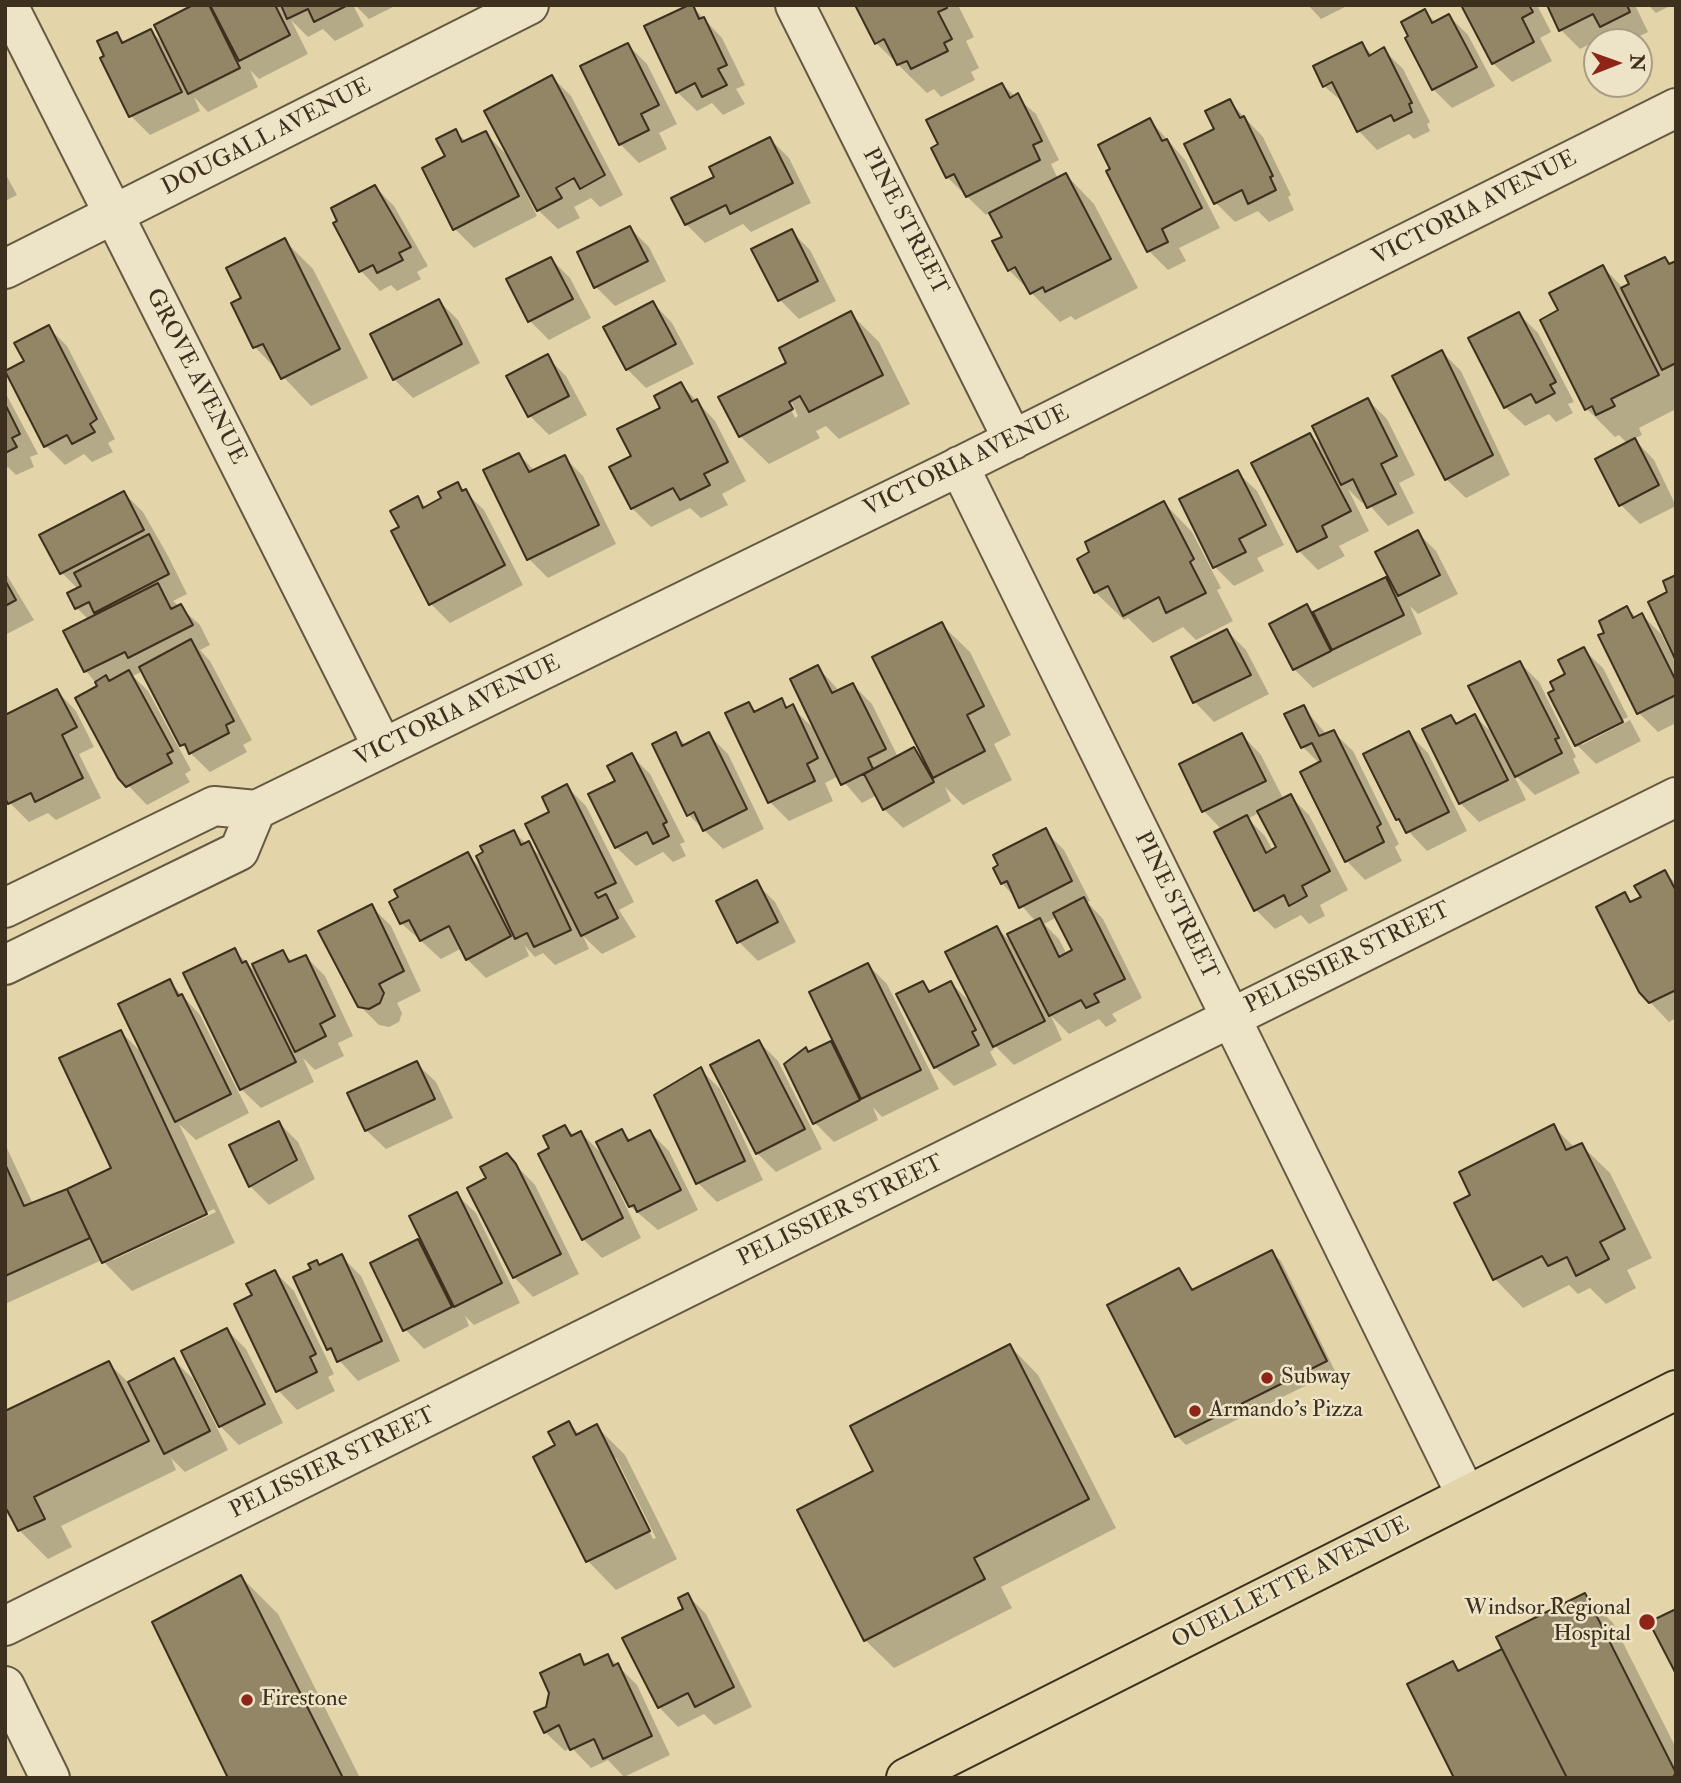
<!DOCTYPE html>
<html>
<head>
<meta charset="utf-8">
<style>
	body { margin:0 }
	#map { position:relative; width:1681px; height:1783px; overflow:hidden; background:#e3d5a9; font-family:"IM FELL Double Pica",serif }
	canvas { display:block }
	.frame { position:absolute; inset:0; border:7px solid #3d301f; pointer-events:none }
	.north { position:absolute; left:1583px; top:28px; width:70px; height:70px; box-sizing:border-box; background:#ede4c7; border:2px solid #a79c84; border-radius:50%; rotate:89deg; font-size:19px; font-weight:700; line-height:28px; text-align:center; color:#3d301f }
	.north::after { content:''; display:block; margin:auto; width:24px; height:32px; background:#8f2418; clip-path:polygon(50% 0,100% 100%,50% 72%,0 100%) }
</style>
</head>
<body>
<div id="map">
<canvas width="1681" height="1783"></canvas>
<div class="frame"></div>
<div class="north">N</div>
</div>
<script>
const ctx = document.querySelector('canvas').getContext('2d');
ctx.lineJoin = 'round';
function fillPath(path, color) { ctx.fillStyle = color; ctx.fill(path, 'evenodd'); }
const toPath = rows => new Path2D(rows.map(r => 'M' + r).join(''));
function strokePath(path, color, width, dash) { ctx.strokeStyle = color; ctx.lineWidth = width; ctx.lineCap = dash ? 'butt' : 'round'; ctx.setLineDash(dash || []); ctx.stroke(path); }
function drawText(font, color, halo, rows, align = 'center') {
  ctx.font = font + ' "IM FELL Double Pica",serif'; ctx.lineWidth = 5; ctx.setLineDash([]); ctx.textBaseline = 'middle'; ctx.strokeStyle = halo; ctx.fillStyle = color; for (const [text, x, y, turn = 0] of rows) {
    ctx.save(); ctx.translate(x, y); ctx.rotate((+turn || 0) * Math.PI / 180); ctx.textAlign = isNaN(turn) ? turn : align; if (halo) ctx.strokeText(text, 0, 0); ctx.fillText(text, 0, 0); ctx.restore();
  }
}
fillPath(toPath([
	[197,5,353,5,364,26,335,41,323,29,308,37,291,20,308,54,259,79,250,70,258,87,208,112,194,97,200,111,150,135,131,116,102,59,107,57,116,34,126,43,151,31,166,46],
	[355,5,397,5,369,19],
	[857,5,958,5,974,37,966,41,979,68,971,72,975,80,941,97,934,89,927,93,876,43],
	[1308,5,1349,5,1321,19],
	[1463,5,1537,5,1551,32,1540,38,1552,61,1512,82,1493,63],
	[1549,5,1635,5,1648,32,1627,42,1617,42,1610,34,1580,49,1561,30],
	[1648,5,1672,5,1656,13],
	[692,6,722,38,745,85,736,89,745,104,723,115,712,103,697,111,677,92],
	[1425,11,1436,23,1449,16,1468,35,1495,86,1452,108,1433,89],
	[1361,44,1373,55,1384,50,1403,69,1430,122,1427,124,1430,131,1414,139,1409,134,1377,150,1358,130,1345,104,1324,86],
	[628,45,647,64,677,124,659,133,667,149,639,163,620,144],
	[552,77,571,96,623,195,600,207,591,198,574,207,580,218,558,229,538,210],
	[1002,85,1036,114,1059,160,1051,164,1058,179,1066,175,1094,204,1138,288,1075,320,1071,316,1060,322,1009,270,1004,238,991,212,986,215,947,177,941,144],
	[1229,101,1263,137,1291,195,1288,197,1294,210,1269,222,1258,211,1235,222,1216,203,1216,130],
	[1150,120,1185,160,1220,228,1179,248,1186,261,1168,270,1149,251,1108,172],
	[455,131,467,142,485,133,508,156,537,216,474,248,455,229,447,157],
	[770,139,789,158,811,203,751,232,743,224,705,243,686,224,716,177],
	[5,173,17,195,5,201],
	[375,187,394,206,428,266,417,272,421,279,397,291,391,285,380,291,361,271,335,223],
	[630,228,649,247,666,281,615,306,596,287,579,253],
	[791,231,810,250,836,301,799,319,780,300,754,250],
	[284,240,313,269,368,378,311,406,255,347,243,299],
	[551,259,570,278,591,318,549,340,530,321],
	[1665,259,1671,265,1676,263,1676,409,1639,428,1642,435,1634,439,1654,460,1676,506,1640,524,1621,505,1628,444,1619,435,1615,437,1587,409,1560,311,1603,267,1624,289],
	[439,301,458,320,480,363,413,398,394,379],
	[653,303,672,323,694,364,646,388,627,369],
	[850,313,879,342,910,404,839,439,826,426,816,431,820,438,769,464,740,436],
	[788,403,792,403,798,416,795,418],
	[1519,314,1538,333,1574,402,1568,404,1573,413,1556,422,1549,414,1525,426,1505,407],
	[48,327,67,346,115,439,108,443,113,452,92,462,84,454,65,465,46,446,26,362],
	[1442,352,1461,371,1510,475,1466,498,1446,479],
	[547,357,566,376,587,415,549,435,530,416,508,377],
	[681,384,715,421,746,481,722,494,728,505,701,518,690,508,651,527,632,508,633,457],
	[5,392,38,454,30,457,34,467,16,475,8,467,5,469],
	[1368,400,1387,419,1415,475,1399,483,1414,513,1388,526,1366,501,1362,503,1348,489,1369,531,1339,546,1345,556,1318,570,1299,551,1254,464,1310,435,1325,449],
	[519,455,535,471,564,457,583,476,616,544,548,578,529,559,486,471],
	[1237,472,1257,491,1284,545,1257,558,1264,571,1234,586,1215,567,1181,500],
	[457,484,484,510,523,585,450,623,431,604,401,528,417,499,427,508,443,499],
	[124,493,143,512,168,556,187,594,173,601,200,625,210,645,200,650,210,661,252,740,243,745,247,752,210,772,182,745,143,671,133,676,148,691,191,770,185,774,190,782,147,805,120,777,99,687,86,671,89,620,77,608,78,589,62,573,42,536],
	[1164,503,1192,532,1221,588,1217,590,1233,621,1196,640,1183,627,1153,643,1128,618,1124,620,1095,592],
	[1417,532,1436,551,1458,594,1418,614,1410,606,1422,634,1313,688,1294,669,1307,607,1314,613,1390,577],
	[5,572,34,620,5,635],
	[1627,608,1637,618,1642,615,1661,634,1676,663,1676,723,1658,732,1639,713,1606,633],
	[941,624,970,652,1011,735,994,744,1012,780,963,805,945,787,951,801,903,828,884,809,877,795,862,803,839,776,825,783,833,801,789,821,770,802,749,704,757,712,781,700,789,708,792,707,816,731,818,667,839,691,853,685,872,704,898,757,914,749,925,760],
	[1227,631,1246,650,1269,694,1214,722,1195,702,1173,658],
	[1583,649,1603,668,1628,717,1582,741,1582,745,1630,720,1641,741,1596,764,1577,745,1551,694,1556,691],
	[1520,663,1539,682,1576,757,1573,759,1580,773,1535,795,1513,773,1526,800,1479,822,1460,803,1451,717,1459,724,1475,716,1495,736],
	[57,691,76,711,94,747,79,754,101,798,56,820,48,813,29,822,10,803],
	[1303,707,1327,735,1333,732,1353,751,1399,844,1395,847,1402,861,1365,880,1346,860,1320,764,1303,747],
	[675,734,687,746,709,735,728,754,764,829,723,849,689,815],
	[1409,734,1428,753,1467,831,1427,851,1397,819],
	[1242,735,1261,755,1284,800,1290,796,1309,815,1348,890,1320,905,1325,916,1309,924,1301,915,1275,929,1256,910,1222,830,1204,811,1181,765],
	[1260,812,1279,848,1273,851,1265,836,1248,819],
	[631,755,650,774,685,842,680,844,686,856,673,862,663,852,636,866,616,847,617,782],
	[567,787,586,806,634,902,619,910,636,937,602,954,583,936,589,949,555,965,543,953,535,957,525,946,529,956,486,978,467,959,462,948,441,959,401,923,467,854,484,871,513,832,543,858,551,813],
	[1045,831,1064,850,1090,901,1087,902,1103,919,1142,998,1112,1014,1117,1021,1106,1027,1099,1019,1069,1034,1051,1016,1062,1040,1014,1065,990,1041,994,1049,990,1052,997,1065,954,1086,935,1067,922,983,932,992,951,983,974,1006,997,928,1015,946,1036,922,1002,883],
	[1057,917,1074,951,1067,955,1059,939,1044,924],
	[1665,873,1676,883,1676,1018,1669,1022,1650,1002,1625,894,1633,903,1643,898],
	[756,883,775,902,796,942,758,961,739,942],
	[372,907,391,926,421,991,397,1003,402,1013,399,1022,389,1027,379,1025,360,1006],
	[234,950,258,974,282,952,293,962,306,957,325,976,353,1036,338,1043,344,1056,315,1070,303,1058,314,1082,261,1108,241,1089],
	[868,965,887,984,939,1089,882,1117,873,1107,878,1120,834,1142,815,1123,806,1049,810,1053,831,1043,839,1051],
	[169,981,200,1015,249,1113,196,1140,179,1124,235,1243,132,1291,102,1260,5,1304,5,1144,33,1204,113,1169,121,1032,143,1054],
	[214,1209,216,1212,113,1260,113,1256],
	[759,1042,778,1061,822,1149,776,1172,757,1153],
	[416,1063,436,1082,453,1118,386,1149,366,1130],
	[701,1070,720,1089,763,1180,717,1202,698,1183],
	[279,1123,298,1142,315,1179,269,1205,250,1186],
	[1553,1126,1575,1148,1581,1145,1610,1173,1652,1258,1627,1270,1636,1288,1606,1304,1590,1288,1578,1294,1569,1285,1523,1308,1495,1279,1472,1196],
	[565,1127,575,1136,581,1133,605,1157,622,1131,632,1141,650,1132,669,1151,698,1210,658,1230,630,1206,617,1179,614,1181,641,1238,602,1258,583,1239,551,1149],
	[507,1156,535,1185,579,1274,533,1297,514,1277,469,1188,489,1179],
	[456,1194,476,1213,520,1303,474,1325,465,1316,469,1326,424,1349,405,1329,418,1241,428,1251],
	[1271,1252,1281,1261,1335,1371,1186,1445,1177,1436,1179,1271,1194,1290],
	[342,1257,361,1276,400,1361,358,1381,329,1349,296,1278,314,1270,317,1262,321,1266],
	[275,1272,294,1291,334,1374,328,1377,335,1391,297,1410,278,1390,255,1296],
	[227,1330,246,1349,283,1423,239,1445,220,1426],
	[1010,1346,1038,1375,1116,1528,1001,1587,1012,1608,894,1668,865,1640,875,1472],
	[174,1360,193,1379,228,1450,185,1472,171,1458,176,1470,61,1526,72,1547,48,1559,19,1530,5,1511,108,1363,129,1383],
	[569,1423,580,1435,596,1426,625,1455,677,1559,616,1590,588,1561,536,1457,557,1446],
	[612,1458,616,1458,656,1538,653,1539],
	[241,1577,278,1614,360,1778,230,1778],
	[687,1595,706,1614,752,1707,715,1725,704,1714,678,1727,659,1707,625,1639,685,1610],
	[1585,1595,1613,1623,1676,1748,1676,1778,1456,1778,1452,1663,1461,1672,1505,1650],
	[579,1656,588,1665,608,1656,637,1685,670,1755,624,1777,608,1760,591,1768,571,1747,565,1751,545,1732,547,1708]
]), '#0003');
const building = toPath([
	[193,5,209,5,240,68,188,94,154,25,193,5],
	[210,5,275,5,290,35,239,61,210,5],
	[281,5,346,5,346,6,314,22,308,9,287,19,281,5],
	[689,5,693,5,699,19,704,17,727,65,718,69,727,85,702,97,695,83,676,93,644,26,689,5],
	[855,5,946,5,947,8,938,12,952,39,944,43,948,51,911,69,907,61,897,65,884,39,875,44,855,5],
	[1461,5,1529,5,1533,12,1522,18,1534,42,1492,64,1461,5],
	[1547,5,1627,5,1630,12,1600,27,1593,14,1559,31,1547,5],
	[1425,9,1432,23,1449,14,1477,67,1432,90,1405,38,1408,36,1401,22,1425,9],
	[151,29,182,92,129,117,100,58,104,56,97,41,117,32,122,43,151,29],
	[1362,42,1369,56,1384,47,1412,103,1409,104,1412,112,1394,121,1391,115,1357,132,1332,82,1323,87,1313,66,1362,42],
	[628,43,659,105,641,114,649,130,619,145,580,66,628,43],
	[552,75,605,175,580,189,574,178,556,188,562,198,537,211,484,111,552,75],
	[1002,83,1010,98,1018,93,1042,141,1033,145,1040,160,966,197,954,174,946,178,931,148,938,144,926,120,1002,83],
	[1230,99,1240,118,1244,116,1273,176,1270,177,1276,190,1248,204,1242,190,1214,204,1184,144,1214,129,1205,111,1230,99],
	[1150,118,1162,141,1167,139,1202,208,1162,229,1168,242,1147,252,1106,171,1110,169,1098,145,1150,118],
	[456,129,462,142,486,131,519,196,453,230,422,168,445,156,436,139,456,129],
	[770,137,793,183,730,214,726,205,685,225,671,198,714,177,709,167,770,137],
	[1066,173,1111,259,1045,292,1043,287,1030,294,1015,267,1008,271,992,241,1002,237,989,213,1066,173],
	[375,185,411,247,399,253,403,260,377,273,373,265,359,272,333,223,337,221,331,208,375,185],
	[630,226,648,261,594,288,577,252,630,226],
	[792,229,818,281,778,301,751,249,792,229],
	[285,238,340,349,281,379,263,344,253,348,231,303,241,298,226,268,285,238],
	[551,257,573,299,528,322,506,279,551,257],
	[1665,257,1669,264,1676,261,1676,363,1662,370,1621,288,1629,284,1625,276,1665,257],
	[1603,265,1659,375,1611,399,1615,406,1596,415,1592,406,1585,410,1540,320,1558,310,1549,293,1603,265],
	[439,299,462,344,393,380,370,334,439,299],
	[653,301,676,344,626,370,603,327,653,301],
	[851,311,883,375,809,412,800,396,789,402,793,409,739,437,718,397,786,363,779,348,851,311],
	[1519,312,1556,382,1550,385,1555,393,1536,403,1531,394,1504,408,1468,338,1519,312],
	[49,325,97,419,90,424,95,432,72,444,67,435,44,447,5,371,24,361,14,343,49,325],
	[1442,350,1493,455,1445,480,1392,376,1442,350],
	[548,354,569,396,528,417,506,376,548,354],
	[681,382,692,402,697,399,728,462,704,474,710,485,680,500,673,488,631,509,609,467,631,456,617,429,660,408,654,396,681,382],
	[1368,398,1397,456,1381,464,1396,494,1367,508,1353,479,1341,485,1312,426,1368,398],
	[5,404,20,434,12,438,17,447,5,453,5,404],
	[1310,433,1351,511,1322,526,1327,537,1297,552,1251,463,1310,433],
	[1635,438,1659,485,1619,506,1595,459,1635,438],
	[519,453,529,472,565,455,599,525,527,560,483,470,519,453],
	[1238,470,1266,525,1239,539,1246,552,1213,568,1179,499,1238,470],
	[458,482,462,491,466,489,505,565,429,605,391,531,399,527,390,511,418,496,423,508,441,498,438,492,458,482],
	[124,491,144,530,60,574,39,535,124,491],
	[1164,501,1194,559,1190,562,1206,593,1166,613,1159,597,1123,616,1108,586,1094,593,1077,559,1089,552,1085,542,1164,501],
	[1418,530,1440,575,1398,596,1375,552,1418,530],
	[149,534,169,574,94,613,89,602,75,609,67,593,81,586,74,573,149,534],
	[1676,575,1676,661,1648,602,1667,592,1663,581,1676,575],
	[1386,577,1404,615,1332,650,1313,612,1386,577],
	[5,580,16,600,5,606,5,580],
	[158,583,171,609,181,604,193,625,128,658,125,652,84,672,63,631,158,583],
	[1307,604,1331,651,1293,670,1269,624,1307,604],
	[1627,606,1633,618,1642,613,1676,681,1676,695,1637,714,1598,635,1604,633,1599,621,1627,606],
	[942,622,984,706,967,715,985,751,933,778,872,657,942,622],
	[1227,629,1251,675,1193,703,1171,657,1227,629],
	[191,639,234,721,226,725,229,733,189,754,185,744,180,746,139,667,191,639],
	[1584,647,1623,722,1575,746,1548,693,1554,690,1550,682,1565,674,1558,660,1584,647],
	[1520,661,1559,738,1555,739,1562,753,1515,777,1468,686,1520,661],
	[818,665,832,693,853,683,886,749,868,758,873,769,841,785,790,679,818,665],
	[129,670,173,751,167,754,172,763,126,787,118,778,75,698,97,686,95,682,106,675,109,681,129,670],
	[57,689,77,727,62,735,83,778,35,802,31,793,8,804,5,798,5,715,57,689],
	[782,698,786,708,793,704,818,758,807,764,815,781,768,803,725,713,749,702,754,712,782,698],
	[1304,705,1319,736,1334,730,1381,824,1377,827,1384,842,1345,862,1300,772,1321,761,1312,743,1301,748,1284,714,1304,705],
	[1475,714,1508,780,1459,804,1422,729,1451,715,1456,724,1475,714],
	[1409,731,1449,812,1406,833,1399,819,1396,820,1363,754,1409,731],
	[676,732,682,746,709,732,747,809,703,831,694,812,687,816,652,744,676,732],
	[1242,733,1266,781,1202,812,1179,764,1242,733],
	[914,747,934,782,883,810,864,774,914,747],
	[632,753,667,822,663,824,669,836,653,844,647,832,615,848,588,794,615,781,607,766,632,753],
	[567,784,616,883,595,893,598,898,606,894,618,918,581,936,525,824,549,812,542,797,567,784],
	[1291,794,1330,871,1302,886,1307,896,1289,906,1284,895,1254,911,1214,832,1247,815,1266,853,1276,847,1257,811,1291,794],
	[1046,828,1072,881,1019,908,1007,881,1001,884,993,868,998,865,993,855,1046,828],
	[514,830,521,845,529,841,571,930,534,947,527,933,515,939,476,856,483,852,480,846,514,830],
	[468,852,511,936,466,960,449,926,420,941,409,920,400,924,389,902,398,897,394,890,468,852],
	[1665,870,1676,891,1676,990,1649,1003,1639,992,1596,907,1625,892,1630,902,1641,897,1634,886,1665,870],
	[757,880,778,922,737,943,716,901,757,880],
	[1084,897,1125,979,1094,994,1099,1002,1086,1008,1081,1000,1049,1016,1007,934,1040,918,1059,957,1072,950,1053,913,1084,897],
	[372,904,404,971,379,984,384,993,380,1003,369,1009,358,1007,318,931,372,904],
	[997,926,1045,1021,993,1047,945,952,997,926],
	[235,948,242,963,246,961,296,1062,240,1090,183,973,235,948],
	[283,950,289,962,306,955,335,1016,320,1024,326,1036,295,1052,252,964,283,950],
	[868,963,921,1070,861,1099,809,992,868,963],
	[170,979,178,996,182,994,231,1094,175,1122,118,1004,170,979],
	[923,981,929,992,951,981,976,1030,972,1032,979,1045,934,1068,896,994,923,981],
	[121,1030,207,1214,102,1263,67,1189,111,1168,59,1058,121,1030],
	[759,1040,805,1129,756,1154,710,1065,759,1040],
	[831,1041,860,1100,813,1124,784,1064,806,1047,808,1052,831,1041],
	[417,1061,435,1099,365,1131,347,1093,417,1061],
	[701,1067,745,1161,696,1184,654,1095,701,1067],
	[279,1121,297,1160,249,1187,229,1145,279,1121],
	[1554,1124,1566,1150,1582,1143,1625,1229,1600,1242,1609,1259,1576,1276,1567,1257,1548,1266,1542,1256,1493,1280,1454,1203,1470,1195,1459,1172,1554,1124],
	[565,1125,571,1136,581,1131,623,1218,582,1240,538,1154,549,1148,543,1136,565,1125],
	[622,1129,628,1141,650,1130,681,1190,637,1212,634,1205,629,1207,596,1142,622,1129],
	[507,1153,516,1164,561,1254,513,1278,467,1188,486,1178,480,1167,507,1153],
	[5,1164,24,1206,67,1189,90,1238,5,1276,5,1164],
	[457,1192,502,1283,454,1307,409,1216,457,1192],
	[418,1239,452,1307,403,1331,370,1263,418,1239],
	[1272,1250,1327,1361,1175,1437,1107,1305,1179,1268,1192,1290,1272,1250],
	[342,1254,382,1341,337,1362,331,1348,327,1350,293,1277,311,1269,308,1264,317,1260,319,1265,342,1254],
	[275,1270,316,1354,310,1357,317,1372,276,1392,234,1304,252,1295,246,1284,275,1270],
	[227,1328,265,1404,219,1427,181,1351,227,1328],
	[1010,1344,1089,1499,974,1558,985,1579,864,1641,797,1510,873,1471,850,1426,1010,1344],
	[174,1358,210,1431,164,1454,128,1382,174,1358],
	[109,1361,149,1441,34,1497,45,1519,18,1531,7,1510,5,1511,5,1411,109,1361],
	[569,1421,576,1435,597,1424,650,1531,586,1562,533,1457,555,1445,548,1432,569,1421],
	[241,1575,343,1778,228,1778,152,1622,241,1575],
	[688,1593,734,1687,695,1707,688,1693,658,1708,622,1638,683,1609,678,1598,688,1593],
	[1585,1593,1676,1773,1672,1778,1567,1778,1496,1637,1585,1593],
	[1676,1609,1676,1674,1649,1622,1676,1609],
	[1502,1649,1567,1778,1454,1778,1407,1684,1453,1661,1458,1671,1502,1649],
	[580,1654,584,1665,608,1654,613,1666,618,1663,652,1736,603,1759,594,1739,570,1750,559,1725,544,1733,534,1712,546,1707,549,1693,540,1673,580,1654]
]);
fillPath(building, '#938667');
strokePath(building, '#3d301f', 2);
const street = toPath([
	[8,5,383,748],
	[795,5,1013,440],
	[5,269,529,5],
	[959,466,1466,1495],
	[5,908,214,806,256,810,948,472,1676,108],
	[5,965,239,851,256,810],
	[5,1626,1676,797],
	[5,1686,50,1778]
]);
const primary = toPath([
	[906,1778,1676,1390]
]);
strokePath(street, '#665942', 42);
strokePath(primary, '#3d301f', 42);
strokePath(street, '#ede4c7', 38);
strokePath(primary, '#e3d5a9', 38);
for (const [x, y, r, color] of [
	[1267,1378,7,"#8f2418"],
	[1195,1411,7,"#8f2418"],
	[1647,1622,9,"#8f2418"],
	[247,1700,7,"#8f2418"]
]) { const dot = new Path2D(); dot.arc(x, y, r, 0, 2 * Math.PI); ctx.fillStyle = color; ctx.fill(dot); strokePath(dot, '#ede4c7', 2.5); }
drawText('23px', '#3d301f', '#ede4c7', [
	["DOUGALL AVENUE",267,138,-27],
	["VICTORIA AVENUE",1475,209,-27],
	["PINE STREET",904,222,63],
	["GROVE AVENUE",195,377,63],
	["VICTORIA AVENUE",967,462,-26],
	["VICTORIA AVENUE",458,712,-26],
	["PINE STREET",1175,906,64],
	["PELISSIER STREET",1348,959,-26],
	["PELISSIER STREET",841,1212,-26],
	["PELISSIER STREET",333,1464,-26],
	["OUELLETTE AVENUE",1291,1584,-27]
]);
drawText('23px', '#3d301f', '#ede4c7', [
	["Subway",1281,1378],
	["Armando's Pizza",1209,1411],
	["Windsor Regional",1631,1609,"right"],
	["Hospital",1631,1635,"right"],
	["Firestone",261,1700]
], 'left');
</script>
</body>
</html>
